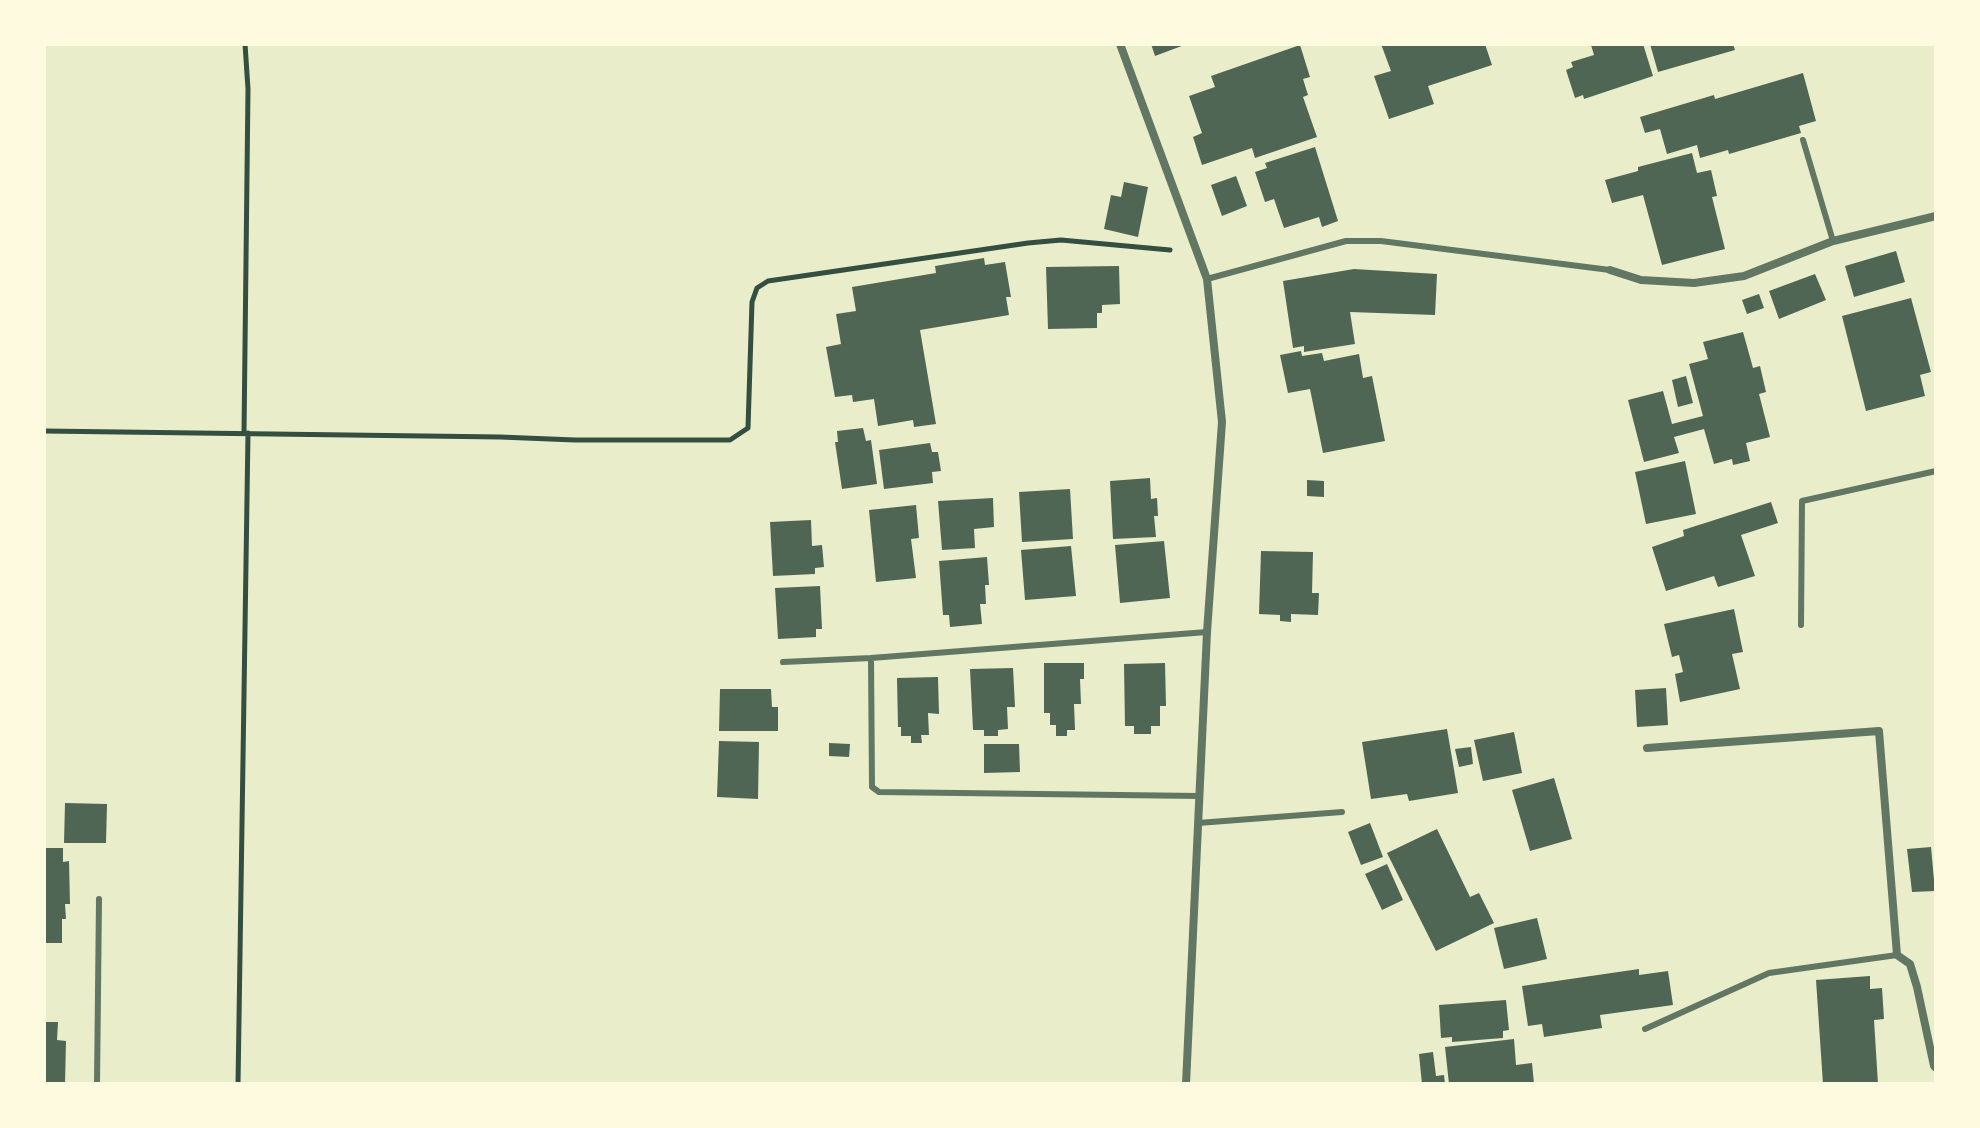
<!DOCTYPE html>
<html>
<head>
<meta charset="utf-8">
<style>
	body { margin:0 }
	#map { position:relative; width:1980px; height:1128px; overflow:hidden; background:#e9edc9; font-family:Cabin,sans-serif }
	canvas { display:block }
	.frame { position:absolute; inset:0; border:46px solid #fefae0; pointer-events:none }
</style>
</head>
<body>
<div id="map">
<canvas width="1980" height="1128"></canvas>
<div class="frame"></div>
</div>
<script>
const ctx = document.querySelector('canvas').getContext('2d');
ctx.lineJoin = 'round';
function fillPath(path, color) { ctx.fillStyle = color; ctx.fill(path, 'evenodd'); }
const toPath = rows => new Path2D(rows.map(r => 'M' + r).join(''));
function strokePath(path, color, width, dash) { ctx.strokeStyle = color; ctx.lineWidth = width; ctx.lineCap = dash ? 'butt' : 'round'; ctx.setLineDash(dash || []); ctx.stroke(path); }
fillPath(toPath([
	[1151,44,1187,44,1155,56],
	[1381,44,1485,44,1492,65,1428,86,1434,104,1389,119,1374,76,1391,71],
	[1595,44,1643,44,1653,76,1584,99,1583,95,1575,98,1566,70,1573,67,1571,62,1594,55,1591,45],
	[1650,44,1733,44,1735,50,1658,72],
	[1300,45,1310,77,1303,79,1308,95,1303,97,1317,137,1255,158,1252,148,1202,165,1193,137,1202,133,1189,96,1215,87,1211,76],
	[1803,73,1816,121,1799,126,1801,133,1729,154,1728,150,1700,158,1697,145,1667,154,1660,129,1645,133,1640,117,1714,95,1715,99],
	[1315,147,1338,221,1322,227,1319,217,1284,228,1274,199,1265,202,1255,172,1267,168,1265,163],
	[1692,153,1697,173,1711,170,1717,196,1712,197,1725,249,1662,265,1643,195,1612,203,1605,180,1638,171,1638,167],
	[1236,176,1247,206,1222,216,1211,185],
	[1124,182,1148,187,1138,237,1104,229,1111,195,1121,197],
	[1896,251,1905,282,1854,297,1845,266],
	[984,258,985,265,1005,262,1011,297,1006,297,1009,315,920,330,936,424,914,427,913,420,878,426,874,399,853,402,852,395,835,397,826,347,841,344,836,314,856,311,852,287,936,273,935,266],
	[1119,266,1120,304,1102,305,1102,313,1097,313,1097,328,1048,329,1046,267],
	[1354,269,1437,274,1435,315,1350,312,1355,344,1304,352,1304,346,1293,348,1283,281],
	[1815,274,1826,300,1779,319,1769,291],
	[1759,294,1764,308,1747,314,1742,300],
	[1911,298,1931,372,1920,375,1925,396,1866,411,1842,316],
	[1743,332,1753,368,1760,366,1766,392,1759,394,1770,437,1746,443,1750,461,1733,465,1732,459,1714,464,1704,429,1674,437,1679,453,1644,462,1628,400,1663,391,1672,424,1703,416,1689,364,1708,359,1703,342],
	[1301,351,1302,356,1322,353,1324,361,1359,354,1363,378,1372,376,1385,441,1323,453,1310,389,1288,393,1280,355],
	[1686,376,1693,403,1678,407,1672,380],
	[863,428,866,441,871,440,877,484,842,489,835,442,838,442,837,431],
	[930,443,932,452,938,452,941,471,932,472,933,483,884,489,879,450],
	[1685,461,1696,514,1646,524,1635,472],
	[1150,478,1151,499,1157,498,1158,516,1154,516,1156,537,1113,539,1110,481],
	[1307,480,1324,481,1324,497,1307,496],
	[1070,489,1073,539,1022,542,1019,492],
	[993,498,994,527,974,529,975,548,942,550,938,501],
	[1771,502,1778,523,1741,535,1755,576,1718,587,1714,576,1666,591,1652,547,1684,536,1683,530],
	[916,505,919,538,911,539,916,578,876,582,869,510],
	[811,520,812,546,822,545,824,567,815,568,815,574,773,576,770,522],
	[1164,541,1170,598,1120,603,1115,545],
	[1071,546,1076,596,1025,600,1021,550],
	[1261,551,1313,552,1312,593,1319,593,1318,615,1291,614,1291,622,1280,621,1280,615,1259,614],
	[987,557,989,585,985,585,986,604,980,604,982,624,950,627,949,615,943,615,939,561],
	[820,586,822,629,816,629,816,637,778,639,775,588],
	[1734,609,1743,652,1732,654,1740,689,1680,702,1675,674,1683,672,1679,655,1672,657,1664,624],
	[1044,663,1084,663,1084,679,1080,679,1081,704,1074,704,1075,730,1067,730,1067,736,1056,736,1056,725,1050,725,1050,713,1044,713],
	[1165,663,1166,706,1160,706,1160,726,1151,726,1151,734,1134,734,1134,726,1125,726,1124,664],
	[1013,668,1015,707,1007,707,1008,729,998,730,998,736,984,736,984,730,973,730,970,669],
	[938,677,939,714,928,713,929,735,921,735,922,743,911,743,911,736,901,736,901,727,898,727,897,678],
	[1666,688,1668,725,1637,727,1635,690],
	[720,689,771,689,772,707,778,707,778,731,719,731],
	[1447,729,1458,793,1409,801,1407,794,1371,799,1362,742],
	[1514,732,1522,773,1483,781,1474,740],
	[719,741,759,742,758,799,717,797],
	[829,743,850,744,849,757,829,756],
	[984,744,1019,744,1020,772,984,773],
	[1471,747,1473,764,1459,767,1455,749],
	[1554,778,1572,839,1530,851,1512,790],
	[65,803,107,804,106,843,64,843],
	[1370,823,1383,857,1361,865,1348,832],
	[1437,829,1470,897,1479,893,1494,923,1436,951,1387,853],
	[1931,847,1935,891,1912,892,1907,849],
	[44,848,63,848,63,862,69,861,70,904,65,904,66,919,62,919,62,943,44,943],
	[1387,864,1403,900,1382,910,1365,874],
	[1537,918,1547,959,1504,969,1494,928],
	[1639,969,1639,975,1668,971,1673,1005,1600,1015,1602,1028,1544,1037,1542,1024,1528,1026,1522,986],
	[1870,976,1870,989,1882,988,1884,1019,1874,1020,1878,1084,1823,1084,1816,980],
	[1506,1000,1509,1030,1503,1031,1503,1038,1452,1042,1452,1037,1441,1038,1439,1005],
	[44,1022,58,1022,57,1040,66,1041,65,1084,44,1084],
	[1514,1039,1516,1065,1532,1063,1534,1084,1449,1084,1445,1047],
	[1433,1052,1436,1076,1444,1075,1445,1084,1422,1084,1419,1054]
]), '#4f6655');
strokePath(toPath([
	[44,431,500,437,575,440,730,440,748,428,752,302,757,288,768,281,1028,243,1061,240,1170,250],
	[244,433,248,89,245,44],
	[238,1084,248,433]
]), '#344e41', 5);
strokePath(toPath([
	[1803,140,1833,241],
	[1207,279,1346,241,1381,241,1610,270],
	[1801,625,1802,501,1936,471],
	[783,662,871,658],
	[1199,796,879,792,872,787,871,658,1207,632],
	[1198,823,1342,812],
	[1645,1029,1769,973,1897,955],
	[97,1084,99,899]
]), '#617663', 6);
strokePath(toPath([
	[1120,44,1207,279,1222,422,1207,632,1186,1084],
	[1610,270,1641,280,1694,283,1744,276,1833,241,1936,216],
	[1647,748,1879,731,1897,955,1910,964,1917,987,1934,1066,1936,1068]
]), '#617663', 8);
</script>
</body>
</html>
